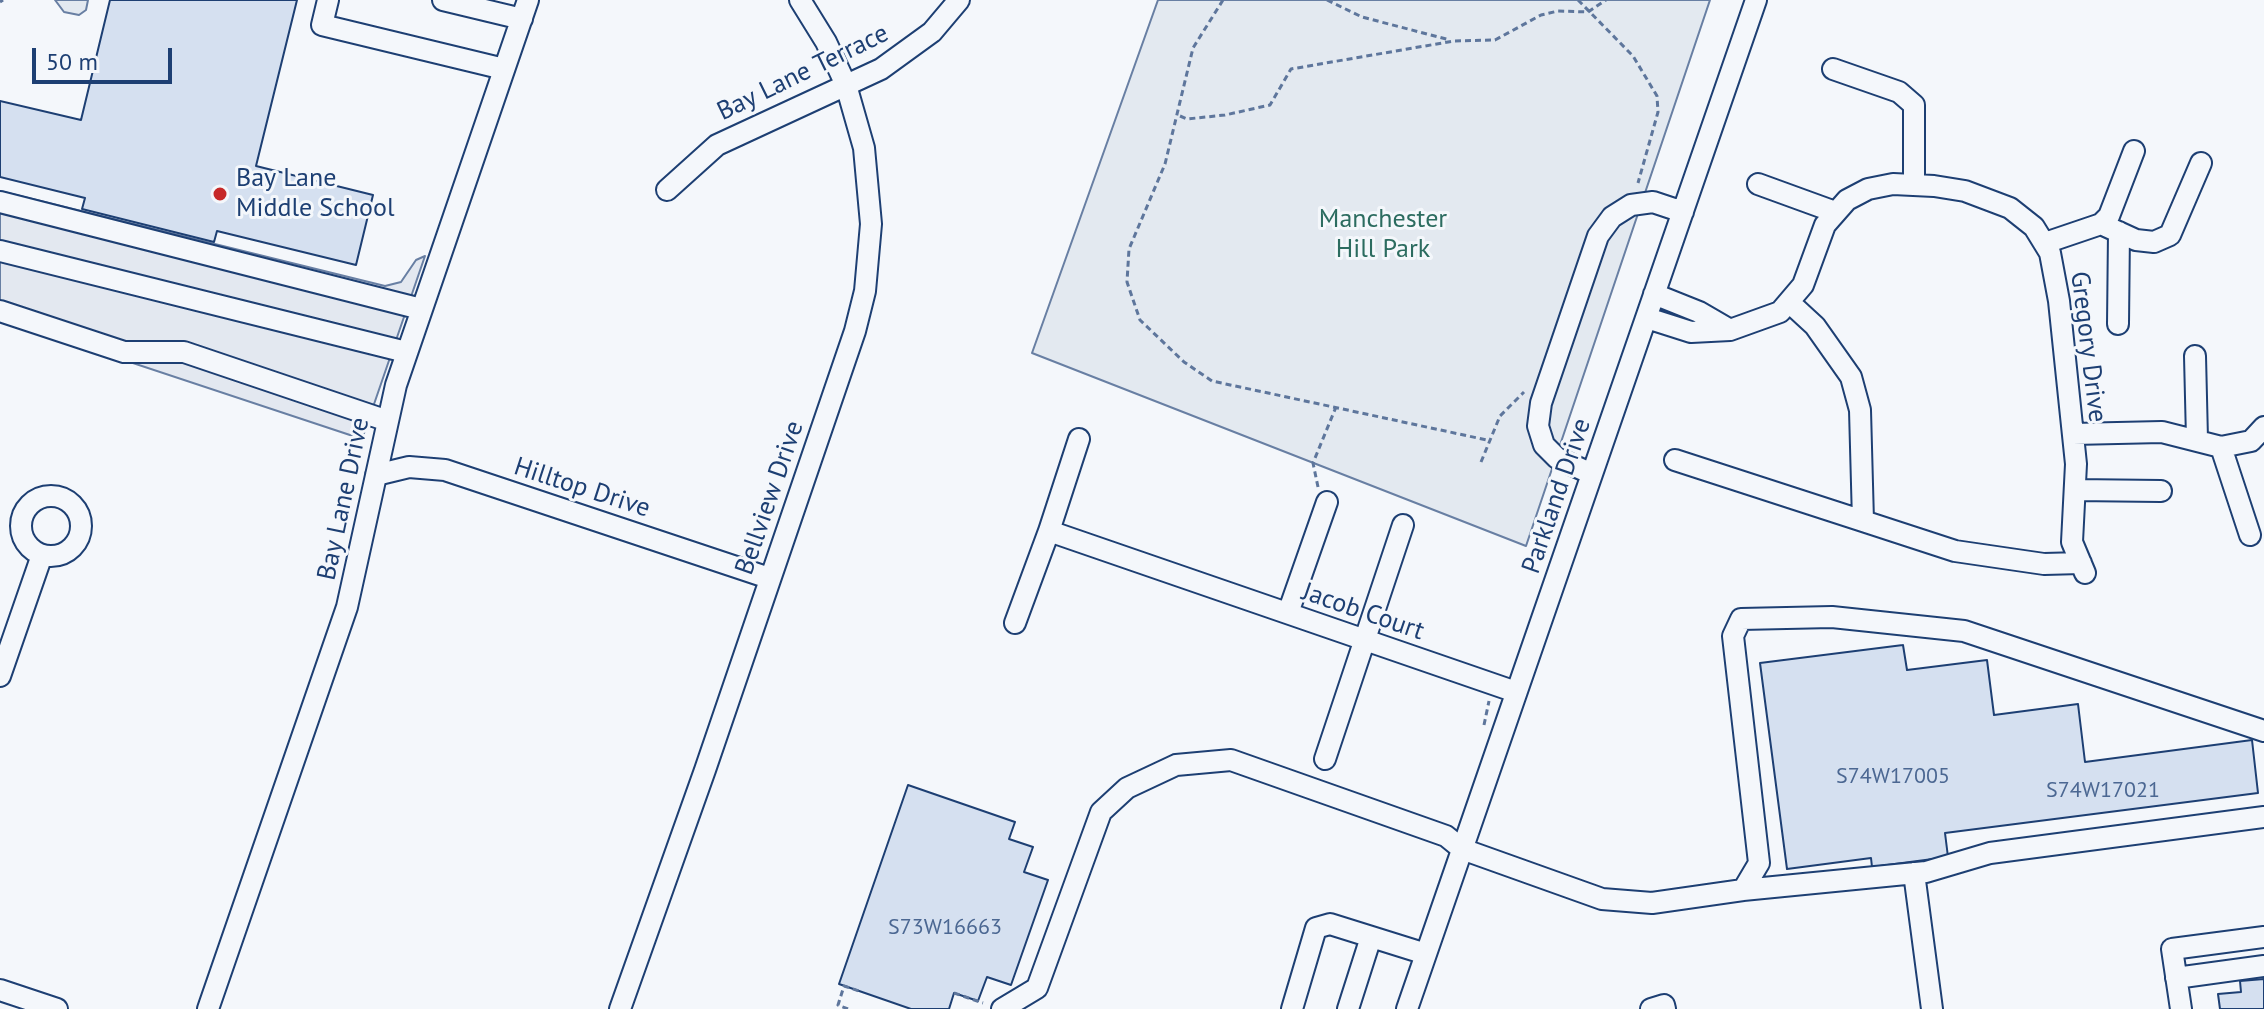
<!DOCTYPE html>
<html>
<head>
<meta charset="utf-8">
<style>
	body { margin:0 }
	#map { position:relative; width:2264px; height:1009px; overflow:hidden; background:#f4f7fb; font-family:"PT Sans",sans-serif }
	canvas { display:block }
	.scale { position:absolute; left:32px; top:48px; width:140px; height:36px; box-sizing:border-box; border:4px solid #1d3f73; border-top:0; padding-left:10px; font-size:24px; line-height:28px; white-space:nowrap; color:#1d3f73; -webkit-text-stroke:6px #f4f7fb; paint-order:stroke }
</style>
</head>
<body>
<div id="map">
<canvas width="2264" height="1009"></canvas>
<div class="scale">50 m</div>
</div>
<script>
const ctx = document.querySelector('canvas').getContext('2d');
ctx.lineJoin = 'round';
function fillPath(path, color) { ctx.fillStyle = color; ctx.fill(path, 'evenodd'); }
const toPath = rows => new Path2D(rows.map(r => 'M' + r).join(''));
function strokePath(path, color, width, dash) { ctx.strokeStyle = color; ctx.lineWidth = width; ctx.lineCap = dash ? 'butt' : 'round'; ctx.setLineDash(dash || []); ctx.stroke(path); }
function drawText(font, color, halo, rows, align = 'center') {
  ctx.font = font + ' "PT Sans",sans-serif'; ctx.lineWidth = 6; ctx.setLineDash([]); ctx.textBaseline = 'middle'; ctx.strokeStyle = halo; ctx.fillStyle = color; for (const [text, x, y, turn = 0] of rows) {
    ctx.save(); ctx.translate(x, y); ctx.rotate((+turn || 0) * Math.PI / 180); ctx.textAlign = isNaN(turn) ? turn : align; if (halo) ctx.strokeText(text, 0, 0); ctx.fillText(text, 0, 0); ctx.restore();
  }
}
const green = toPath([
	[55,0,88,0,86,10,79,15,64,12,55,0],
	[1158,0,1710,0,1526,546,1032,353,1158,0]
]);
fillPath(green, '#e3e9f0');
strokePath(green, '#687fa3', 2);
const parking = toPath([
	[0,191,385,286,401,282,416,260,425,256,362,439,0,319,0,191]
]);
fillPath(parking, '#e3e8f0');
strokePath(parking, '#687fa3', 2);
const building = toPath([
	[110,0,297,0,256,166,373,195,356,265,217,231,214,242,82,209,85,198,0,177,0,101,81,120,110,0],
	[1903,645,1907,670,1987,660,1994,715,2078,704,2085,762,2252,740,2258,793,1945,833,1948,857,1872,867,1871,858,1787,869,1760,663,1903,645],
	[908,785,1015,822,1009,839,1033,847,1024,872,1048,880,1011,985,987,977,978,1001,954,993,949,1009,911,1009,839,984,908,785],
	[2264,979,2264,1009,2220,1009,2218,994,2241,992,2240,981,2264,979]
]);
fillPath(building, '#d5e0f0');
strokePath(building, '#1d3f73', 2);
const minor = toPath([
	[328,0,322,25,504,69],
	[443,0,522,19],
	[1833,69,1899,92,1914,105,1914,185],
	[1758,184,1835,212],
	[667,190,717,145,881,69,932,32,959,0],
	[0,202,421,309],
	[2101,224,2136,240,2154,242,2170,235,2201,163],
	[2045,243,2101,224,2109,216,2134,151],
	[0,251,406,352],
	[1654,294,1699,312,1730,330],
	[0,311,124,352,184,352,388,421],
	[1647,318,1691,332,1730,330,1780,312,1803,285,1825,225,1847,200,1868,189,1893,184,1934,186,1965,191,2010,208,2034,227,2050,253,2059,301,2076,464,2072,542,2085,573],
	[2118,324,2119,232],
	[2195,356,2197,439],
	[2073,434,2162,432,2221,447,2251,441,2264,427],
	[2221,447,2250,535],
	[1675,460,1863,521,1860,410,1851,377,1815,326,1790,303],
	[1592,474,1557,458,1544,445,1538,426,1541,403,1598,236,1612,217,1631,205,1653,202,1683,212],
	[376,475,409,467,445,470,769,578],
	[2075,490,2161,491],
	'21 526a30 30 0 1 1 60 0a30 30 0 1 1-60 0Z',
	[1863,521,1955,551,2044,564,2081,563],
	[1049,531,1079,439],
	[1288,613,1327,502],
	[1015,623,1049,531,1516,692],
	[0,676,42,555],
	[1325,759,1403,525],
	[1914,873,1932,1009],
	[1743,890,1926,872,1990,853,2264,817],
	[2176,978,2264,966],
	[0,990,57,1009],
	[208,1009,347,607,396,385,528,0],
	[620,1009,705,770,855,331,865,291,871,224,864,148,846,85,826,42,800,0],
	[1002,1009,1037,988,1101,812,1127,788,1176,765,1231,760,1446,836,1462,849,1602,899,1652,903,1743,890,1759,863,1733,636,1741,619,1832,617,1964,631,2264,731],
	[1292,1009,1316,928,1330,924,1426,954],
	[1348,1009,1371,937],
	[1407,1009,1756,0],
	[1651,1009,1664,1005,1665,1009],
	[2181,1009,2172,949,2264,937]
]);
strokePath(minor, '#1d3f73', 24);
strokePath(toPath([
	[1223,0,1193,48,1165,164,1129,249,1127,282,1140,320,1184,362,1212,381,1487,440],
	[1327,0,1362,17,1450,40],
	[1578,0,1633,56,1657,96,1658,112,1638,183],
	[0,2,3,0],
	[1180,116,1187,119,1225,115,1270,105,1291,69,1454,41,1495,40,1541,15,1558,11,1588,12,1606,0],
	[1481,462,1500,416,1524,392],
	[1318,487,1313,463,1336,407],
	[1484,725,1489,701],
	[954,993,983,1003],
	[848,1009,838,1005,844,986,859,991]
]), '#5e769c', 3, [6, 4]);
strokePath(minor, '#f4f7fb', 20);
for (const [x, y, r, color] of [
	[220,194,8,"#c62828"]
]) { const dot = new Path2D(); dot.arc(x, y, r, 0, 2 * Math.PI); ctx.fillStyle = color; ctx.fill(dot); strokePath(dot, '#f4f7fb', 3); }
drawText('22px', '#4b6792', null, [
	["S74W17005",1893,777],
	["S74W17021",2103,791],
	["S73W16663",945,928]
]);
drawText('26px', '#1d3f73', '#f4f7fb', [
	["Bay Lane Terrace",803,73,-26],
	["Gregory Drive",2088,347,83],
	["Hilltop Drive",582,488,18],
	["Parkland Drive",1557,496,-71],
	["Bellview Drive",770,498,-71],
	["Bay Lane Drive",344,499,-78],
	["Jacob Court",1363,612,19]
]);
drawText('26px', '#1d3f73', '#f4f7fb', [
	["Bay Lane",236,179],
	["Middle School",236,209]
], 'left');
drawText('26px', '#2c6c60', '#f4f7fb', [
	["Manchester",1383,220],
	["Hill Park",1383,250]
]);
</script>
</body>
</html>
